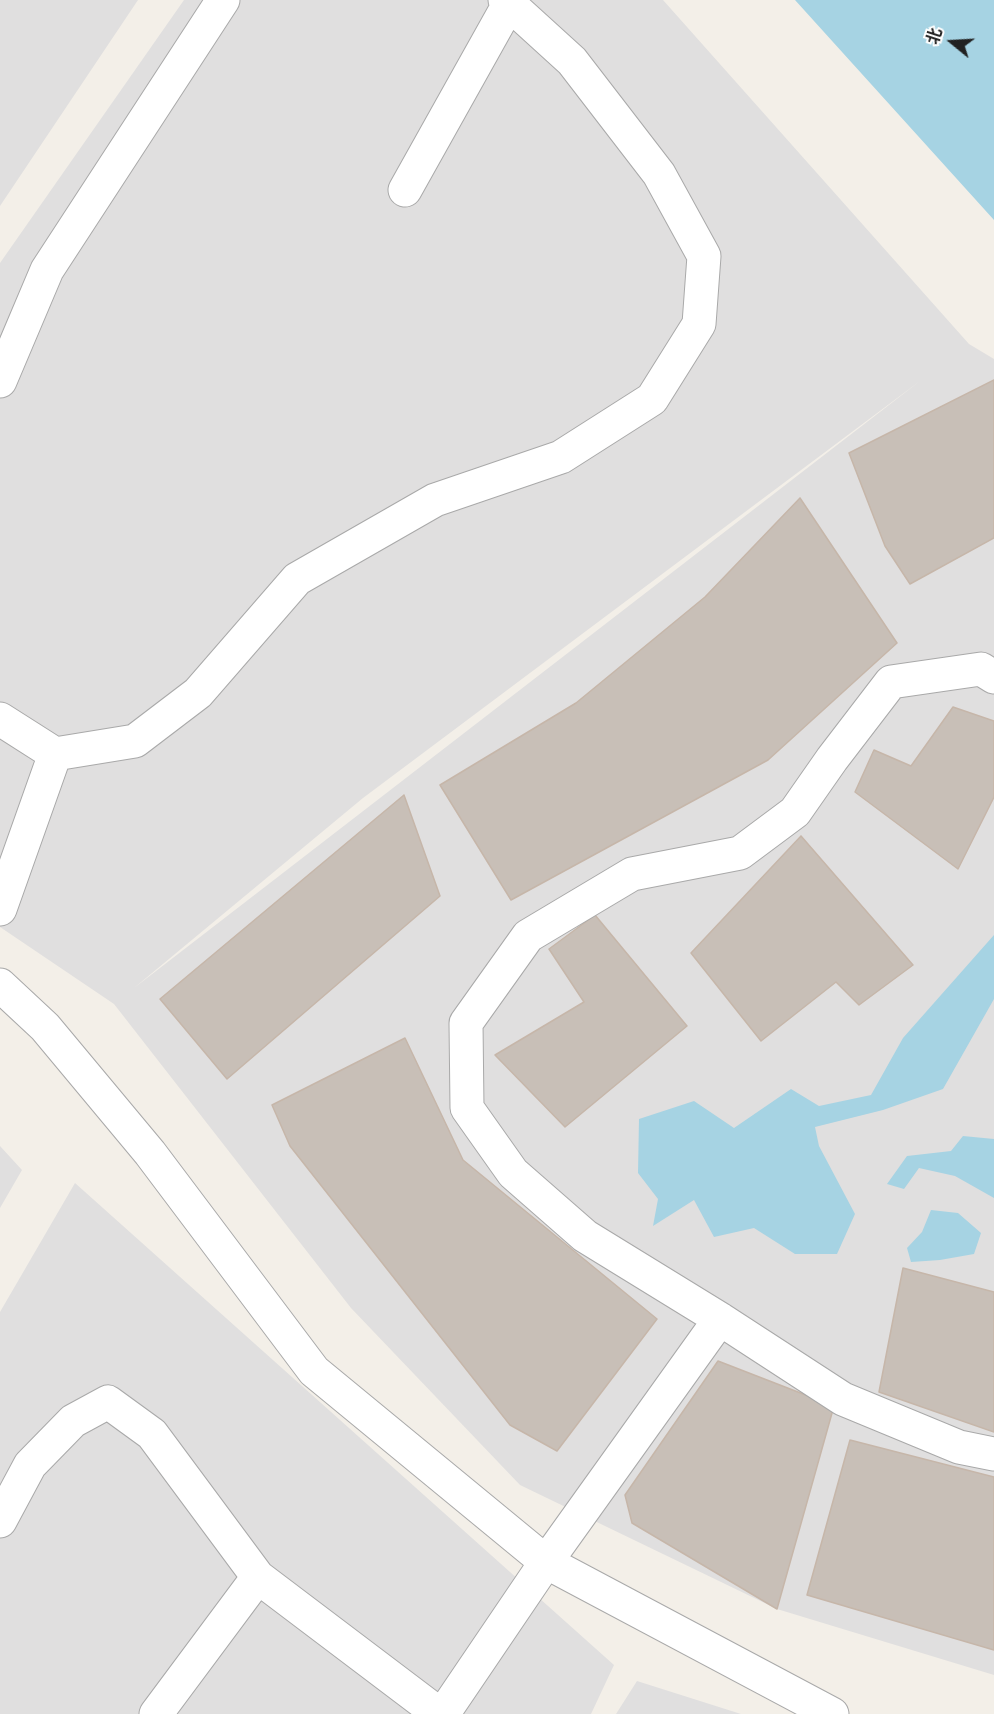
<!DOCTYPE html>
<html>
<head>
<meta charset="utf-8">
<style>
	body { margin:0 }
	#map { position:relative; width:994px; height:1714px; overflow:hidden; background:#f3efe8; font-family:"Alegreya Sans","Noto Sans SC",sans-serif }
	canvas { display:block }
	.north { position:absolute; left:922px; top:12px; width:60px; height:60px; -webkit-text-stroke:4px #fff; paint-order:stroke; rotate:288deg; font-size:16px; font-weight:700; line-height:24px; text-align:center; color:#222 }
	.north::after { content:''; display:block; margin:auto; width:21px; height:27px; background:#222; clip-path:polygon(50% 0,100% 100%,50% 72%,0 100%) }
</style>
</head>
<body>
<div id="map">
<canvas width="994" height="1714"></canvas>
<div class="north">北</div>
</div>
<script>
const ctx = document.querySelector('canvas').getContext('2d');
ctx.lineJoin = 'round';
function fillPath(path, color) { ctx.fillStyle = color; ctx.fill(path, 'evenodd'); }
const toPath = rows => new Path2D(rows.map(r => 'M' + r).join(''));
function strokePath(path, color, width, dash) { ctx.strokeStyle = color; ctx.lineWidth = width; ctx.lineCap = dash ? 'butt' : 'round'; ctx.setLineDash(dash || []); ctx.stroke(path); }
fillPath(toPath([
	[0,0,138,0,0,206],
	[184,0,663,0,969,344,994,359,994,1675,777,1609,520,1485,351,1308,114,1004,0,927,0,263],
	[920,381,134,988,363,798],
	[0,1146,22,1170,0,1208],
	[75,1183,614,1665,591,1714,0,1714,0,1312],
	[637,1681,741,1714,616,1714]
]), '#e0dfdf');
fillPath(toPath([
	[795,0,994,0,994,220],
	[994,935,994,999,943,1089,883,1110,815,1127,819,1146,855,1214,837,1254,795,1254,754,1228,714,1237,694,1200,653,1226,658,1199,638,1173,639,1119,694,1101,734,1128,791,1089,819,1106,871,1095,903,1038],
	[963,1136,994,1139,994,1198,955,1176,919,1168,904,1189,887,1184,907,1156,951,1151],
	[931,1210,958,1213,981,1233,974,1254,940,1260,911,1262,907,1248,922,1232]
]), '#a6d3e3');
const building = toPath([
	[994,380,994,538,910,584,885,546,849,453,994,380],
	[800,498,897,643,768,760,511,900,440,785,576,703,705,597,800,498],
	[953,707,994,721,994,797,958,869,855,792,874,750,911,766,953,707],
	[404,795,440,896,227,1079,160,999,404,795],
	[801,836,913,965,859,1005,836,982,761,1041,691,953,801,836],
	[595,915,687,1026,565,1127,495,1055,584,1002,549,949,595,915],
	[405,1038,463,1160,657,1319,557,1451,510,1425,290,1146,272,1105,405,1038],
	[903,1268,994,1292,994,1432,879,1392,903,1268],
	[718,1361,834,1406,777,1609,632,1523,625,1495,718,1361],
	[850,1440,994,1477,994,1650,807,1595,850,1440]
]);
fillPath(building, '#c8bfb7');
strokePath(building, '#c6b6a9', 1.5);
const minor = toPath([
	[405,190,509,4],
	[0,381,47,270,223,0],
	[994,677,981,669,891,682,832,759,795,812,740,853,632,874,528,936,466,1023,467,1108,513,1173,585,1236,720,1319,843,1399,959,1447,994,1454],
	[0,719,55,754,135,741,198,693,297,579,435,500,561,457,652,399,699,324,704,256,659,174,572,61,505,0],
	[0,909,55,754],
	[0,985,45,1027,150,1153,314,1371,546,1562,832,1714],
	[0,1521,30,1465,73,1421,108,1402,152,1434,258,1577,439,1714],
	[156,1714,258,1577],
	[443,1714,546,1562,720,1319]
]);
strokePath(minor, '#a9a9a9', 35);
strokePath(minor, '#fff', 33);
</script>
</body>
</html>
